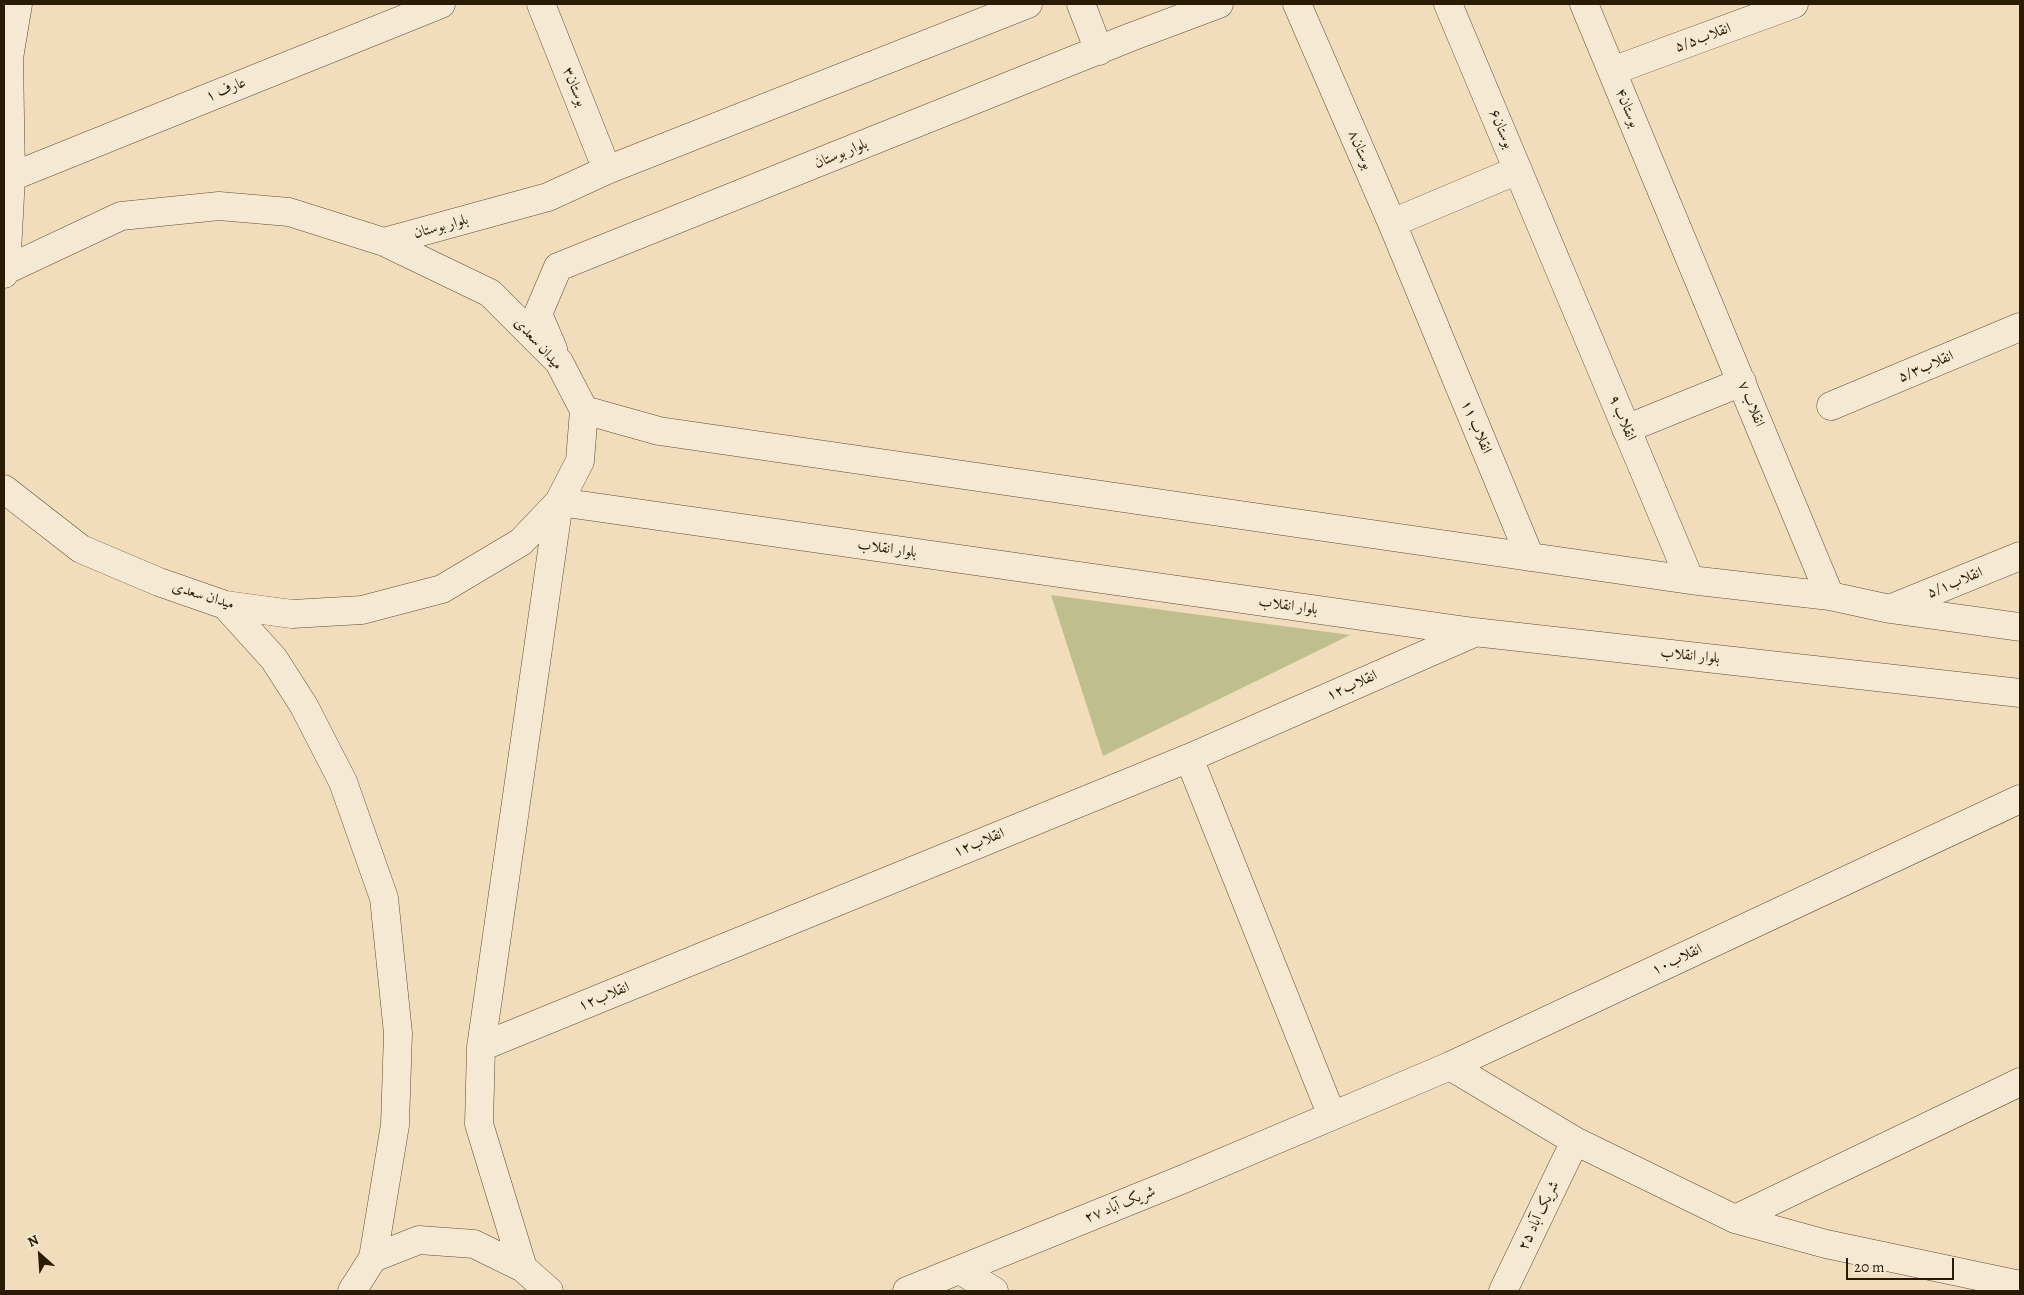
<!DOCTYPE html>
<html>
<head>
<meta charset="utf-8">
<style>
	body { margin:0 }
	#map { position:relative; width:2024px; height:1295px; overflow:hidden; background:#f1ddbb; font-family:Alegreya,serif }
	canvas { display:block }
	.frame { position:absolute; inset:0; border:5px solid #2b1b04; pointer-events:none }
	.north { position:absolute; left:15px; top:1230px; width:50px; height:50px; -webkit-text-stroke:4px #f6e9d3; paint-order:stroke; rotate:334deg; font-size:14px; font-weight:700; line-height:20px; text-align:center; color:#2b1b04 }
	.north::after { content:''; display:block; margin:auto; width:18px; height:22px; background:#2b1b04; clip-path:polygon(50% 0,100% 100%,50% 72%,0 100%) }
	.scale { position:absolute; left:1846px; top:1258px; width:108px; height:22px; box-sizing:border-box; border:2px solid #2b1b04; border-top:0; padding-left:6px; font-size:15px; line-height:18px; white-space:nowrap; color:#2b1b04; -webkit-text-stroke:4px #f6e9d3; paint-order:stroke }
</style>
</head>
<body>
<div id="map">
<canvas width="2024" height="1295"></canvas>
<div class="frame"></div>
<div class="north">N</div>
<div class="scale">20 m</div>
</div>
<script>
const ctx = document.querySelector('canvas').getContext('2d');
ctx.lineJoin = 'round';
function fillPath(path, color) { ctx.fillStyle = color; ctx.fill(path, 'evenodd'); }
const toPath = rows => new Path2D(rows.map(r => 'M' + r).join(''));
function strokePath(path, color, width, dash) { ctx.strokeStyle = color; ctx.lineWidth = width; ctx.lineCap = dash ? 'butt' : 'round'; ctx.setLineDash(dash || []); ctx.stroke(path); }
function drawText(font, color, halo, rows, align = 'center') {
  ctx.font = font + ' Alegreya,Amiri,serif'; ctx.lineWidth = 4.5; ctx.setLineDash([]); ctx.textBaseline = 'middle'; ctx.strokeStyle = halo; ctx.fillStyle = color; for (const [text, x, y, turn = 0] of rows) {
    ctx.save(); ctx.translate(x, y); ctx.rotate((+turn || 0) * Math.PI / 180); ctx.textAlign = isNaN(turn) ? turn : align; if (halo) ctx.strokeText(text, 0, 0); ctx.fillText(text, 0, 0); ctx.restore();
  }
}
fillPath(toPath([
	[1051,595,1350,635,1103,756]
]), '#bfbf8d');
const minor = toPath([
	[541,4,607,170],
	[1081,4,1099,51],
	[1297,4,1392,223,1530,557],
	[1448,4,1690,580],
	[1584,4,1830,596],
	[1612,71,1794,4],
	[11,177,441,4],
	[1392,223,1518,170],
	[384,242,548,197,607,170,1028,4],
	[4,271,6,270,11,177,9,58,18,4],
	[4,274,6,270,121,216,219,206,289,212,384,242,490,293,559,362,584,410,580,461,559,502,521,542,442,589,362,610,292,614,225,605,159,582,81,549,4,489],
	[553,349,538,314,558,267,1131,37,1219,4],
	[1831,406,2020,327],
	[584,410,659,431,1690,580,1830,596,1890,609,2020,627],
	[1626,429,1742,382],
	[225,605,274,659,304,706,343,782,384,898,398,1033,395,1125,373,1258],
	[1892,608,2020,556],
	[1189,758,1332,1116],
	[481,1047,1189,758,1474,633],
	[1450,1066,1575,1141,1735,1219,1826,1244,2020,1285],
	[1735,1219,2020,1082],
	[523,1268,479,1124,481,1047,559,502,1474,632,2020,693],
	[960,1270,994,1291],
	[352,1291,373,1258,419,1240,474,1244,523,1268,549,1291],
	[907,1291,1181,1180,1450,1066,2020,799],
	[1503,1291,1575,1141]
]);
strokePath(minor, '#5c4c32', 29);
strokePath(minor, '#f6e9d3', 28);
drawText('15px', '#2b1b04', '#f6e9d3', [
	["انقلاب۵/۵",1703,38,-20],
	["بوستان۳",574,87,68],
	["عارف ۱",226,90,-22],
	["بوستان۴",1627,108,68],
	["بوستان۶",1501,129,67],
	["بوستان۸",1360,150,67],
	["بلوار بوستان",841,154,-22],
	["بلوار بوستان",441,227,-15],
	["میدان سعدی",538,344,48],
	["انقلاب۵/۳",1926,367,-23],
	["انقلاب ۷",1751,404,68],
	["انقلاب ۹",1622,418,67],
	["انقلاب ۱۱",1476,427,67],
	["بلوار انقلاب",887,549,8],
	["انقلاب۵/۱",1955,583,-22],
	["میدان سعدی",203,596,17],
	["بلوار انقلاب",1288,606,8],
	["بلوار انقلاب",1690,656,6],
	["انقلاب۱۲",1352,686,-24],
	["انقلاب۱۲",979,843,-22],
	["انقلاب۱۰",1677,960,-25],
	["انقلاب۱۲",604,997,-22],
	["شریک آباد ۲۷",1120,1205,-22],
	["شریک آباد ۲۵",1539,1216,-64]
]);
</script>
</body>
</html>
